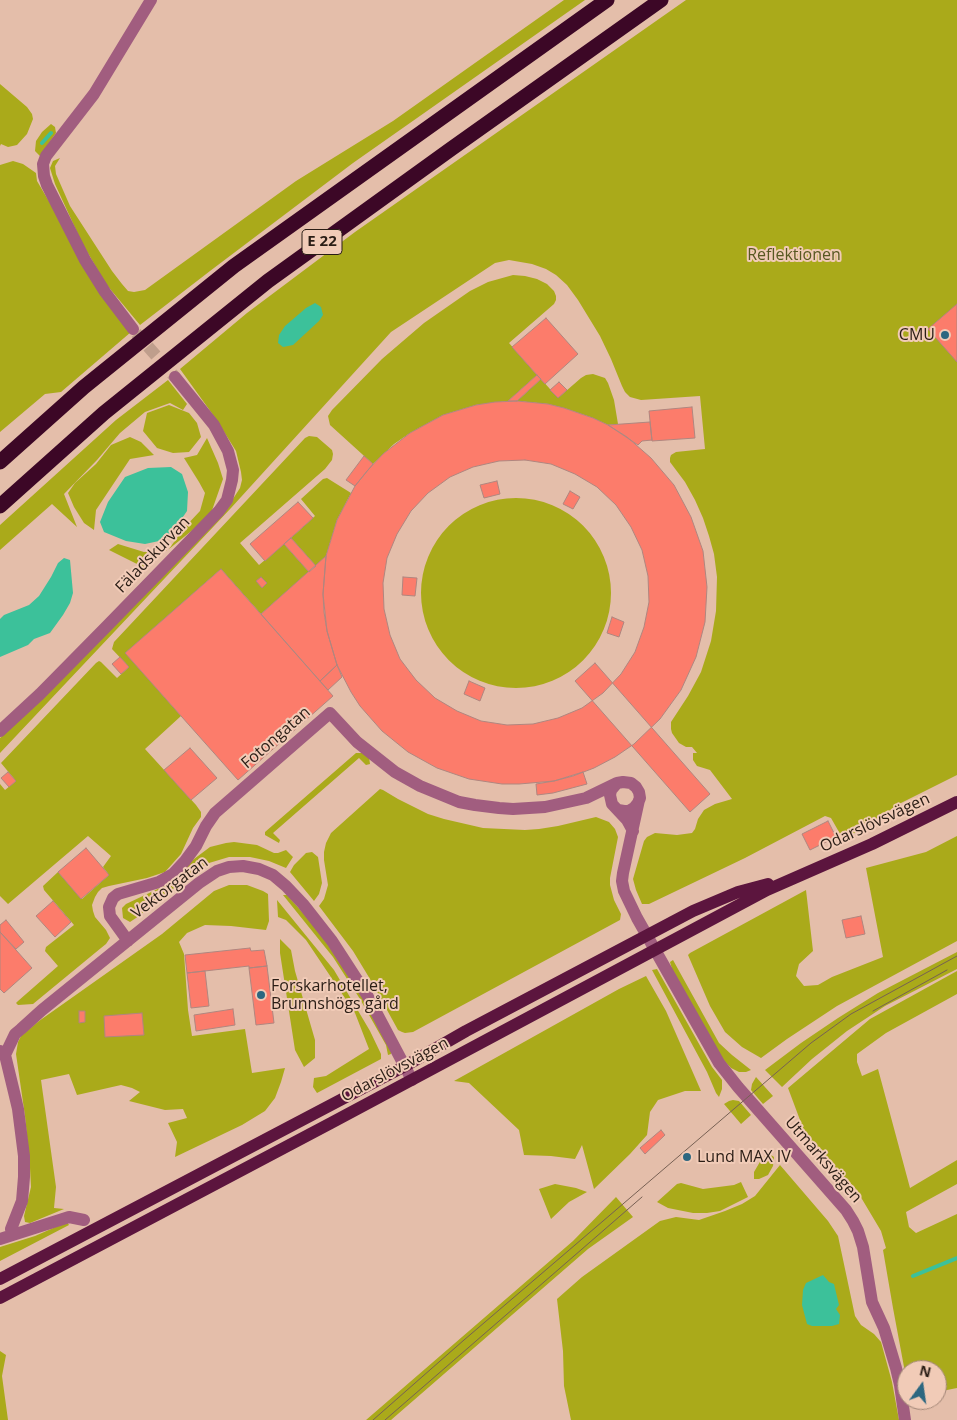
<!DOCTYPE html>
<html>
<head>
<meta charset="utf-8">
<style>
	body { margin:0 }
	#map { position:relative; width:957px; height:1420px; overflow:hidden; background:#e4beaa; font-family:"Open Sans",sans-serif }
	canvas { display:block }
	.north { position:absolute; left:897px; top:1360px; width:50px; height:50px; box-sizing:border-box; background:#f1cbb7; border:1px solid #a18576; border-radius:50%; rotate:14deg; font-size:14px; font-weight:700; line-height:20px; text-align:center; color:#2a1d15 }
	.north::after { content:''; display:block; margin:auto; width:18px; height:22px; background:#2d6780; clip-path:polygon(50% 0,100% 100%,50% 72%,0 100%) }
</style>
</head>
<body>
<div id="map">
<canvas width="957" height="1420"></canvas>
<div class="north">N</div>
</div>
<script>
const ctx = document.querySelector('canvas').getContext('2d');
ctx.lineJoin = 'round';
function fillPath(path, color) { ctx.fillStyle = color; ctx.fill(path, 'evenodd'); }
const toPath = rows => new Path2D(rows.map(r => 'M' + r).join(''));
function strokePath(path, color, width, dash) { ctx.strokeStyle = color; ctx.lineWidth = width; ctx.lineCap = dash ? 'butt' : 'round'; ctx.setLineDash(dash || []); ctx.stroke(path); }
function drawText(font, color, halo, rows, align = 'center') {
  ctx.font = font + ' "Open Sans",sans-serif'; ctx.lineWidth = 4; ctx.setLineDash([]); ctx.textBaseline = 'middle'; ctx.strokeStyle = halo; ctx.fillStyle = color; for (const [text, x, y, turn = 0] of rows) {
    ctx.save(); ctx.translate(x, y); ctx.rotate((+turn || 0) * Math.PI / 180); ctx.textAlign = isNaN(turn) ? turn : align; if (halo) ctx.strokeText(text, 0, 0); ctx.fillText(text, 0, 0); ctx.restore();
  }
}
fillPath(toPath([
	[564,0,585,0,353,163,210,271,140,325,106,284,82,243,55,184,50,168,53,161,60,158,55,166,56,174,70,206,112,271,122,284,128,291,134,292,145,290,296,181,393,121],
	[686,0,957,0,957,775,897,805,868,826,843,839,831,818,825,816,745,858,649,904,642,904,636,890,633,879,644,841,647,837,655,833,677,835,692,833,695,829,698,819,704,810,715,804,732,799,710,770,697,766,693,760,693,753,697,753,692,747,686,747,679,743,672,733,671,729,671,722,688,696,701,672,711,641,716,611,717,577,714,554,709,536,703,518,695,500,685,482,670,462,670,458,671,455,676,452,705,449,700,396,641,400,630,397,625,392,622,386,611,359,600,336,578,300,567,285,556,275,546,269,532,264,509,260,495,263,391,332,231,508,0,753,0,738,14,725,229,505,240,488,242,480,241,472,236,451,216,419,180,369,247,313,355,232],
	[0,84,27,107,32,114,33,119,27,134,17,145,8,147,1,144,0,146],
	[51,124,55,127,56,133,40,156,35,151,36,141,42,132],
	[13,161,23,164,36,173,37,181,50,203,131,332,61,392,45,394,0,432,0,165],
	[513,275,525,276,537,279,547,284,554,291,556,296,556,300,554,304,509,343,537,375,508,401,476,405,443,415,410,433,394,444,373,464,330,425,328,416,332,410,382,359,424,323,470,291,488,282],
	[593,374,605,378,608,383,614,400,618,424,608,425,593,418,564,408,548,404,517,401,541,379,558,398,581,378,586,375],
	[168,380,187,404,183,410,170,403,145,412,120,433,97,460,64,494,77,527,52,504,0,550,0,525,116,420],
	[169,405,189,413,197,423,201,437,189,452,173,453,157,448,143,431,147,413],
	[309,436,317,437,332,450,333,454,332,460,325,469,240,543,259,565,284,544,309,572,261,614,221,569,126,653,181,716,145,749,196,805,201,812,201,817,193,828,181,854,165,872,147,878,109,886,102,888,98,892,95,897,92,905,93,911,95,917,106,930,110,938,106,944,101,948,33,1004,18,1005,16,1003,18,1001,58,966,45,951,46,947,74,925,44,890,43,886,58,872,82,899,109,875,103,867,111,856,88,836,8,904,0,896,0,784,5,790,16,781,1,763,96,663,99,661,101,662,117,678,129,667,112,649,114,642,305,438],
	[130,437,141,442,154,455,130,459,96,510,94,530,84,523,74,507,68,493,75,483,96,464,111,445],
	[207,438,218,463,223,479,210,516,169,549,184,528,200,511,205,493,199,482,184,458,197,455],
	[327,478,351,493,337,520,326,556,316,566,291,538,315,516,301,499,323,479],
	'421 593a95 95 0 1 1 190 0a95 95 0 1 1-190 0Z',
	[118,544,144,552,167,550,143,567,109,550],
	[356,753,362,753,369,757,370,764,366,765,359,758,273,833,280,840,279,843,265,835,265,832],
	[380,789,383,790,398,799,428,814,444,819,483,828,525,830,539,829,558,826,596,817,609,822,615,829,618,837,610,878,610,885,614,900,621,914,620,920,413,1032,405,1033,402,1032,398,1030,370,979,353,951,319,906,324,899,328,885,324,860,324,852,326,843,331,833],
	[957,836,957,941,837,1006,787,1039,761,1058,742,1047,725,1032,710,1006,688,955,690,953,806,890,813,951,799,964,796,976,804,986,818,985,832,977,883,957,866,868,926,852],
	[234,842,257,845,274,853,278,853,286,850,293,857,286,868,269,861,250,857,229,857,209,863,197,870,136,918,130,922,123,918,122,908,126,904,164,886,194,859,210,847,226,843],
	[312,852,318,857,322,883,319,894,314,901,290,872,294,865,306,853],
	[229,885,247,885,263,891,268,894,269,921,266,930,231,926,205,925,187,933,179,942,184,954,188,1010,192,1036,245,1029,252,1073,285,1068,281,1082,275,1098,265,1111,242,1125,175,1157,177,1142,168,1123,187,1118,183,1109,165,1110,129,1101,140,1092,132,1088,121,1085,77,1095,69,1074,41,1080,56,1187,54,1208,64,1209,30,1223,25,1222,24,1216,31,1187,30,1168,25,1116,16,1054,18,1042,21,1036,39,1021,162,934,214,891],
	[283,895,287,895,320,932,363,997,391,1050,391,1054,388,1055,386,1045,360,999,333,957],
	[277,900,334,970,370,1031,381,1054,381,1059,317,1093,313,1087,314,1078,326,1076,369,1049,355,1013,306,940,286,920,278,917],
	[280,939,291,950,295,971,315,1040,315,1058,304,1067,295,1050,280,953],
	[957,952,957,969,885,1006,847,1031,812,1059,782,1087,765,1070,801,1043,838,1018,878,993],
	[673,960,719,1043,732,1055,751,1070,746,1072,739,1072,731,1068,718,1054,672,969,670,962],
	[657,969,712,1067,722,1080,722,1089,719,1097,716,1093,707,1072,652,970],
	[957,971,957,994,886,1033,857,1054,857,1062,862,1076,878,1069,910,1188,957,1160,957,1184,906,1212,909,1227,916,1233,957,1214,957,1388,937,1392,937,1370,907,1370,907,1383,893,1308,883,1250,886,1248,881,1231,856,1189,806,1136,788,1088,870,1019],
	[646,976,666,1011,701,1091,685,1091,658,1100,650,1112,647,1135,630,1154,594,1189,582,1145,575,1159,551,1156,524,1155,519,1130,469,1083,454,1081,619,989],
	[756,1077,773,1096,763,1104,751,1090,752,1084],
	[733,1100,739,1101,751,1115,741,1124,724,1104,729,1101],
	[768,1153,774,1157,773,1166,768,1175,759,1179,754,1179,754,1172,761,1160],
	[780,1165,828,1221,838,1236,855,1316,861,1325,874,1334,881,1342,892,1382,899,1420,571,1420,564,1386,563,1351,557,1299,582,1277,660,1221,676,1217,699,1220,725,1211,742,1204,755,1196],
	[741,1182,748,1197,720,1211,707,1213,693,1213,668,1208,657,1202,677,1184,681,1183,703,1189,734,1185],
	[555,1184,576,1188,587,1192,569,1202,551,1219,539,1189],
	[616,1197,633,1217,588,1249,391,1420,366,1420,573,1241],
	[67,1222,69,1225,0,1261,0,1247,35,1236],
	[0,1351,6,1355,2,1376,8,1420,0,1420]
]), '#aaaa1a');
fillPath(toPath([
	[315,303,321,307,323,315,319,321,293,345,283,347,278,343,279,335,285,326,306,308],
	[171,467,182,474,188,492,187,511,172,533,159,541,145,544,126,541,104,532,100,522,108,502,125,477,148,468],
	[64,558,70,560,73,593,70,603,63,615,50,633,34,639,28,645,0,657,0,619,4,615,29,605,39,596,51,577,58,563],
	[823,1275,829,1282,834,1284,839,1305,836,1309,840,1315,839,1324,832,1326,812,1326,807,1324,802,1305,803,1290,806,1283]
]), '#3cc19a');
strokePath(toPath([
	[42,143,51,133],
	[913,1276,957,1258]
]), '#3cc19a', 4);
const building = toPath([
	[957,304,957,362,928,329,957,304],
	[546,318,578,354,545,384,512,347,546,318],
	[537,375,541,379,517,401,508,401,537,375],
	[559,382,567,390,558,398,550,390,559,382],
	[517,401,548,404,564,408,593,418,608,425,627,437,651,458,674,485,691,517,703,551,707,587,705,622,696,657,681,690,660,719,634,744,615,757,594,768,573,776,554,781,519,784,502,784,469,779,437,768,408,752,382,731,360,706,351,692,337,665,327,631,323,594,326,556,337,520,355,486,367,471,383,454,410,433,443,415,476,405,495,402,517,401],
	[525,460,551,464,575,474,597,487,616,505,631,527,642,550,648,576,649,602,644,627,635,652,621,674,603,693,582,708,558,718,533,724,507,725,481,721,457,711,435,698,416,680,400,659,390,635,384,609,383,583,387,558,397,534,411,511,428,493,450,477,473,467,499,461,525,460],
	[692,407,695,438,652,441,649,411,692,407],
	[650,422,652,440,642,441,638,445,608,425,650,422],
	[364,456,373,464,355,486,346,480,364,456],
	[497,481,500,494,484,498,480,485,497,481],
	[570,491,580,497,573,509,563,504,570,491],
	[298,502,313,518,265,561,250,544,298,502],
	[291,538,316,566,309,572,284,544,291,538],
	[326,556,323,594,324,612,327,631,337,665,320,681,261,614,326,556],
	[221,569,333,696,238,780,125,653,221,569],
	[261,577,267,583,262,588,256,581,261,577],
	[403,577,417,578,415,596,402,595,403,577],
	[612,617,624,622,619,637,607,633,612,617],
	[120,657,129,667,121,674,112,664,120,657],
	[595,663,710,794,690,812,575,681,595,663],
	[337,665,342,677,328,690,320,681,337,665],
	[469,681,485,688,480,701,464,694,469,681],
	[190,748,217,778,191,800,164,770,190,748],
	[8,772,16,781,9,787,1,778,8,772],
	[583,772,587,784,553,793,537,795,536,784,554,781,583,772],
	[828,821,836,837,810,850,802,834,828,821],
	[86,848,109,875,81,899,58,872,86,848],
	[53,901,71,922,55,937,36,916,53,901],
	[861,916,865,934,846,938,842,920,861,916],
	[6,920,24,942,16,949,0,932,0,925,6,920],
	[0,932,32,968,4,993,0,989,0,932],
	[250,948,251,951,264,950,267,966,249,968,249,966,187,973,185,955,250,948],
	[267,966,274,1023,256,1025,249,968,267,966],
	[205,971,209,1006,191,1008,187,973,205,971],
	[233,1009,235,1025,196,1031,194,1015,233,1009],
	[79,1011,85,1011,85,1022,79,1023,79,1011],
	[142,1013,144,1035,105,1037,104,1016,142,1013],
	[661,1130,665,1135,645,1154,640,1148,661,1130]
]);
fillPath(building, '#fc7c6b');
strokePath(building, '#af867f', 1);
strokePath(toPath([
	[136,333,175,377]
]), '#bf9e8c', 12, [12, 6]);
strokePath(toPath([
	[133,329,105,292,85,260,47,185,44,176,43,164,46,156,94,94,151,0],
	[0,731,40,694,107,626,219,511,227,500,232,480,233,470,228,451,214,425,175,377],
	[639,800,623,873,622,881,624,891,637,918,719,1063,738,1087,846,1210,853,1221,858,1231,863,1247,872,1302,884,1328,896,1368,900,1385,905,1420],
	[618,810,624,811,629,811,634,808,638,803,640,798,639,792,636,787,631,783,623,782,617,783,611,790,610,795,612,804,627,820,633,831],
	[128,941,110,916,109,907,113,898,118,894,159,882,173,874,185,861,196,846,206,826,215,813,330,713,357,742,395,772,420,786,459,802,475,805,499,808,513,809,545,807,586,798,617,783],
	[0,1051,5,1055,14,1092,18,1109,24,1156,24,1177,22,1201,11,1229,12,1235],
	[5,1055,15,1034,21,1029,42,1010,199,883,217,871,229,867,243,866,259,869,273,875,286,886,303,904,332,941,367,995,412,1080],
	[0,1239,69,1217,84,1220]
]), '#a15d7f', 12);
strokePath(toPath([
	[0,1279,405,1066,466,1031,693,911,738,892,768,884],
	[0,1298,331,1123,767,890,872,844,957,802]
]), '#5c153e', 12);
strokePath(toPath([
	[0,462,84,387,234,266,607,0],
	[0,506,104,413,268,281,451,149,661,0]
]), '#3c0726', 15);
strokePath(toPath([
	[873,1011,947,970],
	[373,1420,464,1340,811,1043,851,1014,957,956],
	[385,1420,642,1197]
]), '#776053', 1);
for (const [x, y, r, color] of [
	[945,335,5,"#2d6780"],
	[261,995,5,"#2d6780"],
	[687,1157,5,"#2d6780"]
]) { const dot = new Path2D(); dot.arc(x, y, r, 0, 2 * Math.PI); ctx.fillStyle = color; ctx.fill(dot); strokePath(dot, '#f1cbb7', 2); }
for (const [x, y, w] of [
	[322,242,40]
]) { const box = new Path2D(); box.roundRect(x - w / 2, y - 12.5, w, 25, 4); ctx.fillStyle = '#f1cbb7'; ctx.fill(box); strokePath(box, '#2a1d15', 1); }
drawText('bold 15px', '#2a1d15', null, [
	["E 22",322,242]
]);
drawText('16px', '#585821', '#f1cbb7', [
	["Reflektionen",794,255]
]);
drawText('16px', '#2a1d15', '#f1cbb7', [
	["CMU",935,335,"right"],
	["Forskarhotellet,",271,986],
	["Brunnshögs gård",271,1004],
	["Lund MAX IV",697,1157]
], 'left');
drawText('16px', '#2a1d15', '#f1cbb7', [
	["Fäladskurvan",153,555,-46],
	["Fotongatan",276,738,-41],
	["Odarslövsvägen",875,823,-25],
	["Vektorgatan",170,888,-37],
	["Odarslövsvägen",395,1070,-28],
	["Utmarksvägen",823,1160,49]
]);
</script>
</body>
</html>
